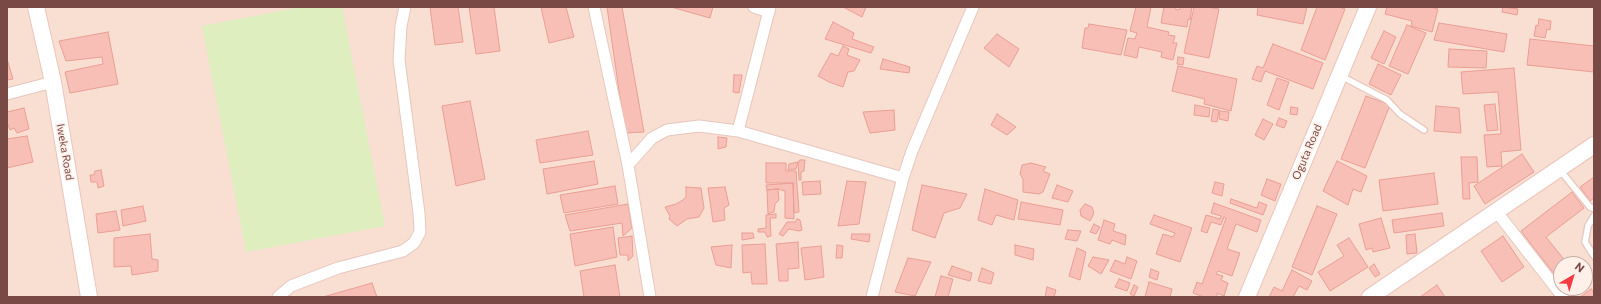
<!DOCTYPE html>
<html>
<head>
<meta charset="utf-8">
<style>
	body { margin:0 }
	#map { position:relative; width:1601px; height:304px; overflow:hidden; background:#ffece2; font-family:Commissioner,sans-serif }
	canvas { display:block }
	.frame { position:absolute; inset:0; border:8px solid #794a45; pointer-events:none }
	.north { position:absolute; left:1553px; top:256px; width:40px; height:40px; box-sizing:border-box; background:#fff1ea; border:1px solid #c9aea8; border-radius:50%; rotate:38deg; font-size:11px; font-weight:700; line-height:16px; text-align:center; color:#794a45 }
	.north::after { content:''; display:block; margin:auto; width:14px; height:18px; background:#f53a43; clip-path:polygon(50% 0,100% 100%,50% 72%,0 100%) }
</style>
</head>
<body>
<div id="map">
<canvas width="1601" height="304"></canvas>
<div class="frame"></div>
<div class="north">N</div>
</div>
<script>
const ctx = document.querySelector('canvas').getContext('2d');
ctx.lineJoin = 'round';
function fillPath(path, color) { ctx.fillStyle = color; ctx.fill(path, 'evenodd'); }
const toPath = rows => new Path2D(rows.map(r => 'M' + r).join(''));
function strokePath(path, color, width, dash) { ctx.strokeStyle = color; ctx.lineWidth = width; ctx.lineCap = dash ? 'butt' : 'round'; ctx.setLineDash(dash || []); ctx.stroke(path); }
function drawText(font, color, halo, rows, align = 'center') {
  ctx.font = font + ' Commissioner,sans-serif'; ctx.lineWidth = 3.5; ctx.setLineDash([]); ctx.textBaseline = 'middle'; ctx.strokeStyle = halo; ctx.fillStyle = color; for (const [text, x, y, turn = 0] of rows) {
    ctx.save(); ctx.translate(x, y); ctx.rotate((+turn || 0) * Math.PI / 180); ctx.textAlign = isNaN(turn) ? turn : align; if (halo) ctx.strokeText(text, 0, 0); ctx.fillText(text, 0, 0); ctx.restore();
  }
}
fillPath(toPath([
	[7,7,1594,7,1594,297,7,297],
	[1561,264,1585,264,1585,288,1561,288]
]), '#f9ded2');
fillPath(toPath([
	[301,7,342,7,385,226,246,252,202,26]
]), '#deeebf');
const building = toPath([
	[430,7,458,7,463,42,435,45,430,7],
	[469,7,494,7,500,51,476,54,469,7],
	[541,7,566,7,574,37,549,43,541,7],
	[607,7,622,7,644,132,625,133,607,7],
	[671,7,713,7,710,18,671,7],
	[843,7,866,7,862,17,843,7],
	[1136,7,1151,7,1147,27,1169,32,1168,35,1175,36,1173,43,1177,43,1173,60,1161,57,1162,52,1139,47,1137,58,1124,55,1128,38,1135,39,1137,33,1130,31,1136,7],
	[1164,7,1175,7,1175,9,1179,10,1180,7,1192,7,1190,20,1188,19,1187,27,1161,23,1164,7],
	[1194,7,1207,7,1219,9,1209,58,1184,53,1194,7],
	[1258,7,1307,7,1303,24,1257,15,1258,7],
	[1317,7,1339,7,1345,9,1325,60,1301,50,1317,7],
	[1387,7,1430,7,1438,9,1432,32,1411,26,1412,21,1385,14,1387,7],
	[1503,7,1518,9,1517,15,1502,12,1503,7],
	[1539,19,1551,21,1550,30,1547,29,1545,38,1534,36,1536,25,1538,26,1539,19],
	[833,22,854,33,852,39,874,47,871,53,825,39,833,22],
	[1439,23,1507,34,1504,52,1434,40,1439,23],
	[1089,24,1127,30,1121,55,1082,48,1085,28,1088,28,1089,24],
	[1407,25,1426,33,1408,74,1389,66,1407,25],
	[1384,31,1396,37,1384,64,1371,58,1384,31],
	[108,32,118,84,70,93,65,72,103,64,102,57,66,61,59,41,108,32],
	[997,34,1019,49,1009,67,984,48,997,34],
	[1530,39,1594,46,1594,72,1527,65,1530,39],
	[1273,44,1323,63,1313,89,1265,71,1261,82,1252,79,1257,66,1263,68,1273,44],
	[843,46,849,49,847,55,860,60,854,71,848,72,843,87,829,82,818,76,831,53,838,56,843,46],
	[1449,49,1487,51,1486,68,1448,67,1449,49],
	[1178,57,1184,58,1183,65,1177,64,1178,57],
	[7,59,13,79,7,80,7,59],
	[883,59,910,67,909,73,880,69,883,59],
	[1378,64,1401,75,1391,95,1369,84,1378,64],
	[1178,66,1237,79,1231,111,1204,104,1205,99,1172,91,1178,66],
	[1514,68,1521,150,1501,152,1502,166,1487,167,1484,135,1501,134,1498,92,1463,94,1461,72,1514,68],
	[734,75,742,75,739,93,733,92,734,75],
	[1277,78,1289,82,1279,110,1267,105,1277,78],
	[1366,96,1390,105,1365,168,1341,159,1366,96],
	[470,101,485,179,456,186,442,106,470,101],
	[1495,104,1498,130,1487,131,1484,105,1495,104],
	[1195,105,1210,108,1209,117,1194,115,1195,105],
	[1436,106,1459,108,1461,133,1434,131,1436,106],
	[1291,107,1298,108,1297,115,1290,114,1291,107],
	[24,108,29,129,17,133,14,128,10,130,7,122,7,112,24,108],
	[1213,109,1219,110,1217,122,1211,121,1213,109],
	[894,110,895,130,870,133,863,112,894,110],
	[1220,111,1229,112,1228,121,1219,119,1220,111],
	[997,114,1016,127,1007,135,991,125,997,114],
	[1279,118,1287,121,1284,128,1276,125,1279,118],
	[1263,119,1273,124,1264,140,1255,135,1263,119],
	[588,131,593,155,540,163,536,140,588,131],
	[27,136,33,162,7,168,7,139,27,136],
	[718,137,727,138,726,147,718,149,718,137],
	[1522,154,1534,172,1485,204,1474,186,1522,154],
	[1461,157,1477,157,1478,182,1469,183,1470,199,1463,199,1461,157],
	[800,160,805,160,804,171,801,172,801,180,799,180,798,162,800,160],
	[594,161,598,184,547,194,543,169,594,161],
	[1337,161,1367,176,1361,192,1353,189,1348,205,1323,191,1337,161],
	[798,162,796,169,788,170,789,164,798,162],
	[766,163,786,163,786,171,796,171,799,212,794,213,793,183,766,183,766,163],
	[1031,163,1046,167,1043,171,1050,174,1043,192,1039,194,1023,192,1023,179,1020,174,1022,165,1031,163],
	[101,170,104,186,98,188,97,182,91,182,90,175,94,175,95,171,101,170],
	[1434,173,1438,204,1383,211,1379,180,1434,173],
	[1594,177,1594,198,1590,201,1580,187,1594,177],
	[1267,179,1281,184,1275,201,1261,195,1267,179],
	[820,181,821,194,803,195,802,182,820,181],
	[847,181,866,182,859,224,838,226,847,181],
	[1215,182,1224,184,1222,196,1212,193,1215,182],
	[793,183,794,219,785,218,785,191,778,189,767,190,766,185,793,183],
	[922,185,967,194,960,208,944,213,935,238,912,230,922,185],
	[1057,185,1073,191,1068,202,1052,198,1057,185],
	[615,186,618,204,564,213,560,195,615,186],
	[686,187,701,188,704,208,699,217,687,219,677,226,669,219,670,216,665,207,676,204,683,200,686,197,686,187],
	[725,187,729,205,724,208,725,220,713,222,708,188,725,187],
	[778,189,779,200,775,204,774,212,768,214,767,190,778,189],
	[985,189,1018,200,1014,220,996,215,992,225,978,220,985,189],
	[1572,192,1584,208,1546,237,1566,262,1572,258,1576,264,1561,264,1561,283,1521,231,1572,192],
	[1231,199,1257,208,1259,202,1267,205,1263,215,1230,203,1231,199],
	[1021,202,1063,210,1060,225,1018,219,1021,202],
	[1214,203,1261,220,1257,232,1236,224,1227,249,1240,253,1232,276,1218,271,1216,274,1223,276,1221,280,1228,283,1224,296,1217,293,1217,296,1220,297,1204,297,1193,293,1197,282,1202,284,1226,218,1224,217,1221,225,1211,222,1207,233,1201,231,1206,215,1220,219,1221,216,1211,213,1214,203],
	[628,204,632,228,623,236,622,223,570,231,565,215,628,204],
	[1085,204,1092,207,1094,213,1090,221,1081,216,1080,210,1085,204],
	[143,206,146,221,123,226,121,210,143,206],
	[1317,206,1337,214,1312,275,1292,267,1317,206],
	[116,211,120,230,98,233,96,214,116,211],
	[1442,213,1444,226,1394,233,1392,220,1442,213],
	[776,214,776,218,770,218,771,236,767,237,765,232,758,232,758,229,766,228,766,215,776,214],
	[1154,215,1192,228,1180,262,1156,254,1163,234,1173,237,1175,233,1150,224,1154,215],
	[1381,218,1390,248,1373,252,1372,248,1366,250,1359,224,1381,218],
	[797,219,800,220,802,230,799,231,789,229,783,236,779,234,787,222,795,222,797,219],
	[1104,220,1115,224,1113,231,1126,235,1125,245,1112,240,1110,244,1098,240,1104,220],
	[1094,224,1100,227,1096,234,1090,232,1094,224],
	[613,227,617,257,575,266,570,234,613,227],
	[1068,230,1081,231,1077,241,1065,239,1068,230],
	[742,233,753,233,754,238,742,240,742,233],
	[150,234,152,259,158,260,158,271,132,275,131,266,114,267,114,238,150,234],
	[852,234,870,234,869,242,851,239,852,234],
	[1415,234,1417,253,1407,254,1406,235,1415,234],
	[632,236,633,256,628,261,628,255,620,255,618,238,632,236],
	[1503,236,1524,267,1502,282,1481,251,1503,236],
	[1349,238,1368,267,1330,291,1318,272,1344,256,1337,245,1349,238],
	[798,242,799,268,788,269,788,281,779,281,776,244,798,242],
	[765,244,767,284,752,284,751,272,743,273,742,245,765,244],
	[732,245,731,268,716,265,711,247,732,245],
	[837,245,843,246,842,258,836,258,837,245],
	[1015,245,1034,249,1033,260,1015,255,1015,245],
	[821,246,824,277,805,280,801,248,821,246],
	[1077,248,1086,252,1080,280,1069,276,1077,248],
	[1093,257,1109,260,1101,274,1088,266,1093,257],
	[1127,257,1137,261,1131,279,1110,271,1115,260,1125,264,1127,257],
	[908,258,931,262,915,296,895,292,908,258],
	[1374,264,1380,274,1375,277,1369,268,1374,264],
	[615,265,620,297,584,297,580,271,615,265],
	[952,266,972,273,970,281,948,275,952,266],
	[982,268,994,273,991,284,978,281,982,268],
	[1151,269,1159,272,1157,280,1149,277,1151,269],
	[1292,270,1312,281,1307,290,1299,286,1293,297,1269,297,1274,287,1282,291,1292,270],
	[941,276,953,279,948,297,935,297,941,276],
	[1119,279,1130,283,1127,291,1115,287,1119,279],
	[1149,282,1172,289,1170,297,1145,297,1149,282],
	[372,283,377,297,323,297,372,283],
	[1134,285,1138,287,1134,296,1130,294,1134,285],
	[1437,285,1445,297,1420,297,1437,285],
	[1047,287,1056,290,1054,297,1045,297,1047,287],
	[1591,289,1594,292,1594,297,1580,297,1591,289]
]);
fillPath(building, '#f7bfb6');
strokePath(building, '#eb9f95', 1);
const lane = toPath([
	[1341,76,1387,100,1400,114,1424,130],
	[1560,170,1590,207,1594,209],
	[1594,216,1588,226,1585,242,1594,256]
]);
const street = toPath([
	[594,7,628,165,650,297],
	[754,7,769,12],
	[7,94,53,82],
	[738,131,770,7],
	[628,165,652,138,667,130,699,126,738,131,903,178],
	[1496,211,1563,297],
	[278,297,291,286,338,268,403,251,414,243,420,232,419,213,399,60,401,26,405,7],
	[872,297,903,178,912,151,973,7]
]);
const secondary = toPath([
	[36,7,53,82,89,297],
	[1247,297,1368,7],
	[1370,297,1594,145]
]);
strokePath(lane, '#e6c7be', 8);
strokePath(street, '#e6c7be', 13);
strokePath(secondary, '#ecc5bc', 18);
strokePath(lane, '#fff', 5.5);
strokePath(street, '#fff', 11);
strokePath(secondary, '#fff', 16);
drawText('11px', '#794a45', '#fff1ea', [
	["Iweka Road",65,152,80],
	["Oguta Road",1307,152,-67]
]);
</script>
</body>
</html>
